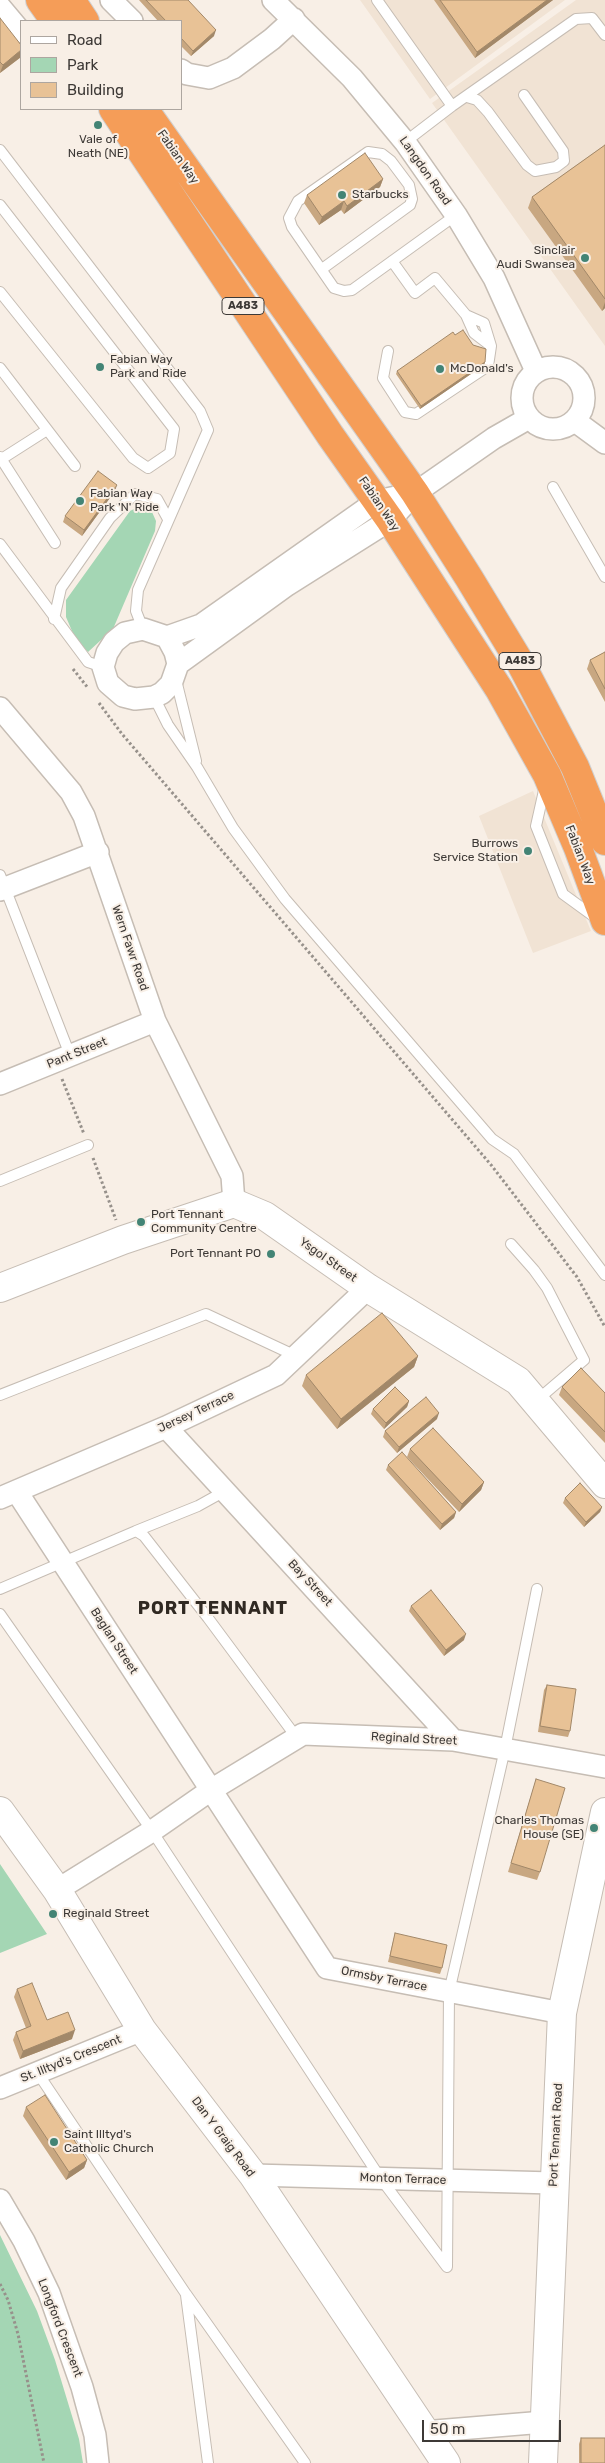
<!DOCTYPE html>
<html>
<head>
<meta charset="utf-8">
<style>
	body { margin:0 }
	#map { position:relative; width:605px; height:2463px; overflow:hidden; background:#f8efe6; font-family:Rubik,sans-serif }
	canvas { display:block }
	.legend { position:absolute; left:20px; top:20px; width:162px; height:90px; box-sizing:border-box; background:#f8efe6; border:1px solid #ada6a0; margin:0; padding:6px 9px; list-style:none; font-size:15px; color:#3d3936 }
	.legend li { display:flex; align-items:center; gap:10px; height:25px }
	.legend b { width:25px; border:1px solid #ada6a0 }
	.scale { position:absolute; left:422px; top:2420px; width:139px; height:22px; box-sizing:border-box; border:2px solid #3d3936; border-top:0; padding-left:6px; font-size:15px; line-height:18px; white-space:nowrap; color:#3d3936; -webkit-text-stroke:4px #f8efe6; paint-order:stroke }
</style>
</head>
<body>
<div id="map">
<canvas width="605" height="2463"></canvas>
<ul class="legend">
<li><b style="height:6px;background:#fff"></b>Road</li>
<li><b style="height:14px;background:#a4d6b4"></b>Park</li>
<li><b style="height:14px;background:#e8c296"></b>Building</li>
</ul>
<div class="scale">50 m</div>
</div>
<script>
const ctx = document.querySelector('canvas').getContext('2d');
ctx.lineJoin = 'round';
function fillPath(path, color) { ctx.fillStyle = color; ctx.fill(path, 'evenodd'); }
const toPath = rows => new Path2D(rows.map(r => 'M' + r).join(''));
function strokePath(path, color, width, dash) { ctx.strokeStyle = color; ctx.lineWidth = width; ctx.lineCap = dash ? 'butt' : 'round'; ctx.setLineDash(dash || []); ctx.stroke(path); }
function drawText(font, color, halo, rows, align = 'center') {
  ctx.font = font + ' Rubik,sans-serif'; ctx.lineWidth = 4; ctx.setLineDash([]); ctx.textBaseline = 'middle'; ctx.strokeStyle = halo; ctx.fillStyle = color; for (const [text, x, y, turn = 0] of rows) {
    ctx.save(); ctx.translate(x, y); ctx.rotate((+turn || 0) * Math.PI / 180); ctx.textAlign = isNaN(turn) ? turn : align; if (halo) ctx.strokeText(text, 0, 0); ctx.fillText(text, 0, 0); ctx.restore();
  }
}
fillPath(toPath([
	[360,0,565,0,430,99],
	[576,0,605,0,605,346,432,103],
	[533,791,591,931,533,953,479,816]
]), '#f1e3d4');
fillPath(toPath([
	[138,507,147,508,152,512,156,521,155,531,113,629,88,652,75,638,66,617,66,600,130,511],
	[0,1864,47,1934,0,1953],
	[0,2235,37,2311,55,2360,79,2439,83,2463,0,2463]
]), '#a4d6b4');
const lane = toPath([
	[377,0,452,106],
	[467,97,477,100,488,112,527,165,535,171,556,167,564,161,563,151,524,95],
	[405,142,452,106,576,19,592,18,605,35],
	[0,150,200,411,208,430,138,590,136,611,143,629],
	[0,205,174,429,170,453,148,468,133,458,0,292],
	[322,269,410,205,412,199,409,185,391,161,382,154,368,152,298,201,289,218,292,227,334,288,344,291,352,290,456,215],
	[466,315,474,333,491,346],
	[388,351,383,378,405,412,416,414,488,366,491,346,484,323,466,315,435,278,415,293,392,261],
	[0,368,75,466],
	[0,457,55,543],
	[0,460,47,430],
	[553,487,605,577],
	[0,544,88,662,103,667],
	[54,619,61,588,110,518,135,494,157,499,168,519],
	[176,680,196,761],
	[154,697,168,725,197,767,233,828,285,899,492,1139,514,1154,605,1275],
	[545,786,536,826,563,894,596,918],
	[0,875,70,1055],
	[0,1181,88,1145],
	[511,1244,534,1270,547,1288,584,1360,536,1401],
	[0,1395,206,1314,296,1356],
	[136,1531,198,1506,225,1491],
	[0,1589,136,1531,144,1536,208,1618,297,1738],
	[0,1614,152,1831,381,2179,447,2267,449,1992,505,1749,537,1589],
	[37,2072,186,2294,305,2463],
	[186,2295,208,2463]
]);
const street = toPath([
	[111,0,132,21],
	[273,0,352,78,405,142,456,215,494,278,536,371],
	[0,7,21,32],
	[181,70,187,74,209,78,233,68,272,39,294,19],
	'522 398a31 31 0 1 1 62 0a31 31 0 1 1-62 0Z',
	[575,421,605,443],
	[167,637,175,652,178,664,171,684,162,693,154,697,135,699,123,696,108,683,103,667,107,653,114,642,125,633,143,629,167,637,201,625,377,501,415,493],
	[178,664,287,585,390,520,415,493,494,438,529,418],
	[0,708,71,792,84,816,155,1021,232,1176,234,1203],
	[0,890,98,852],
	[0,1084,155,1021],
	[166,1427,453,1740],
	[17,1492,327,1968,562,2013],
	[0,1498,166,1427,276,1375,368,1288],
	[57,1890,152,1831,211,1790,303,1734,453,1740,605,1767],
	[0,2088,142,2030],
	[253,2175,553,2183],
	[0,2200,24,2241,49,2293,82,2387,95,2435,98,2463],
	[423,2432,544,2422]
]);
const secondary = toPath([
	[0,1288,123,1240,234,1203,265,1216,368,1288,518,1381,605,1484],
	[0,1811,57,1890,142,2030,253,2175,446,2463],
	[543,2463,562,2013,605,1812]
]);
const highway = toPath([
	[40,0,55,21],
	[71,0,85,21],
	[113,109,330,435,390,520,499,689,547,775,578,848,605,921],
	[144,109,415,493,469,578,521,664,575,767,605,841]
]);
strokePath(lane, '#c6bdb4', 12);
strokePath(street, '#c6bdb4', 24);
strokePath(secondary, '#c6bdb4', 30);
strokePath(highway, '#d0cfcf', 30);
strokePath(toPath([
	[73,669,88,688],
	[99,703,122,734,492,1166,577,1277,605,1327],
	[62,1079,84,1134],
	[93,1158,116,1220],
	[0,2284,8,2300,18,2334,44,2463]
]), '#97918b', 3, [2.5, 2.5]);
strokePath(lane, '#fff', 10);
strokePath(street, '#fff', 21);
strokePath(secondary, '#fff', 28);
strokePath(highway, '#f59d58', 28);
fillPath(toPath([
	[139,0,188,0,214,36,191,56,181,46,181,21,158,21],
	[434,0,553,0,475,58],
	[0,18,21,57,0,73],
	[605,145,605,308,602,311,528,208,532,197],
	[383,179,380,187,344,214,341,210,319,225,304,203,307,195],
	[455,335,485,362,484,365,420,409,396,374,397,371],
	[115,491,82,536,63,522,65,516],
	[605,652,605,702,587,669,590,660],
	[418,1356,414,1367,337,1429,302,1386,306,1375],
	[562,1387,605,1393,605,1443,559,1395],
	[409,1401,407,1407,384,1429,371,1414,373,1409],
	[437,1419,397,1453,383,1437,385,1431],
	[410,1449,484,1482,481,1490,459,1512,407,1457],
	[388,1465,456,1512,454,1518,440,1530,386,1470],
	[565,1498,602,1507,600,1512,584,1527,563,1503],
	[411,1606,464,1640,444,1656,409,1611],
	[547,1685,570,1731,568,1737,538,1732,544,1690],
	[536,1779,540,1872,537,1880,508,1872],
	[395,1933,442,1968,440,1974,388,1962],
	[17,1989,47,2020,72,2039,20,2059,13,2040,16,2032,26,2028,14,1997],
	[26,2107,87,2160,84,2168,66,2180,23,2116],
	[581,2438,605,2463,579,2463,579,2444]
]), '#c8a781');
fillPath(toPath([
	[547,0,553,0,475,58,477,52],
	[216,30,214,36,191,56,193,51],
	[21,50,21,57,0,73,3,65],
	[383,179,380,187,344,214,347,206],
	[344,201,341,210,319,225,322,217],
	[605,302,605,308,602,311],
	[485,362,484,365,420,409,421,406],
	[117,485,115,491,82,536,84,530],
	[418,1356,414,1367,337,1429,341,1419],
	[409,1401,407,1407,384,1429,386,1423],
	[439,1413,437,1419,397,1453,399,1447],
	[484,1482,481,1490,459,1512,462,1504],
	[602,1507,600,1512,584,1527,586,1522],
	[456,1512,454,1518,440,1530,442,1524],
	[466,1634,464,1640,444,1656,446,1650],
	[75,2030,72,2039,20,2059,23,2051],
	[87,2160,84,2168,66,2180,69,2172]
]), '#a28869');
const building = toPath([
	[146,0,188,0,216,30,193,51,181,38,181,21,166,21,146,0],
	[440,0,547,0,477,52,440,0],
	[0,18,21,45,21,50,3,65,0,62,0,18],
	[605,145,605,299,532,197,605,145],
	[365,153,383,179,347,206,344,201,322,217,307,195,365,153],
	[463,330,473,345,486,349,485,362,421,406,397,371,453,332,455,335,463,330],
	[98,471,117,485,84,530,65,516,98,471],
	[605,652,605,689,590,660,605,652],
	[382,1313,418,1356,341,1419,306,1375,382,1313],
	[581,1368,605,1393,605,1432,562,1387,581,1368],
	[395,1387,409,1401,386,1423,373,1409,395,1387],
	[426,1397,439,1413,399,1447,385,1431,426,1397],
	[433,1428,484,1482,462,1504,410,1449,433,1428],
	[402,1452,456,1512,442,1524,388,1465,402,1452],
	[580,1483,602,1507,586,1522,565,1498,580,1483],
	[431,1590,466,1634,446,1650,411,1606,431,1590],
	[547,1685,576,1689,570,1731,540,1726,547,1685],
	[536,1779,565,1788,540,1872,511,1863,536,1779],
	[395,1933,447,1945,442,1968,390,1956,395,1933],
	[32,1983,47,2020,68,2012,75,2030,23,2051,16,2032,31,2026,17,1989,32,1983],
	[45,2095,87,2160,69,2172,26,2107,45,2095],
	[581,2438,605,2438,605,2463,581,2463,581,2438]
]);
fillPath(building, '#e8c296');
strokePath(building, '#a28869', 1);
for (const [x, y, r, color] of [
	[98,125,5,"#438475"],
	[342,195,5,"#438475"],
	[585,258,5,"#438475"],
	[100,367,5,"#438475"],
	[440,369,5,"#438475"],
	[80,501,5,"#438475"],
	[528,851,5,"#438475"],
	[141,1222,5,"#438475"],
	[271,1254,5,"#438475"],
	[594,1828,5,"#438475"],
	[53,1914,5,"#438475"],
	[54,2142,5,"#438475"]
]) { const dot = new Path2D(); dot.arc(x, y, r, 0, 2 * Math.PI); ctx.fillStyle = color; ctx.fill(dot); strokePath(dot, '#f8efe6', 2); }
for (const [x, y, w] of [
	[243,306,42],
	[520,661,42]
]) { const box = new Path2D(); box.roundRect(x - w / 2, y - 8.5, w, 17, 4); ctx.fillStyle = '#f8efe6'; ctx.fill(box); strokePath(box, '#3d3936', 1); }
drawText('bold 11px', '#3d3936', null, [
	["A483",243,306],
	["A483",520,661]
]);
drawText('12px', '#3d3936', '#f8efe6', [
	["Vale of",98,140,"center"],
	["Neath (NE)",98,154,"center"],
	["Starbucks",352,195],
	["Sinclair",575,251,"right"],
	["Audi Swansea",575,265,"right"],
	["Fabian Way",110,360],
	["Park and Ride",110,374],
	["McDonald's",450,369],
	["Fabian Way",90,494],
	["Park 'N' Ride",90,508],
	["Burrows",518,844,"right"],
	["Service Station",518,858,"right"],
	["Port Tennant",151,1215],
	["Community Centre",151,1229],
	["Port Tennant PO",261,1254,"right"],
	["Charles Thomas",584,1821,"right"],
	["House (SE)",584,1835,"right"],
	["Reginald Street",63,1914],
	["Saint Illtyd's",64,2135],
	["Catholic Church",64,2149]
], 'left');
drawText('12px', '#3d3936', '#f8efe6', [
	["Fabian Way",178,157,55],
	["Langdon Road",425,171,55],
	["Fabian Way",379,504,56],
	["Fabian Way",580,855,69],
	["Wern Fawr Road",130,948,71],
	["Pant Street",77,1053,-22],
	["Ysgol Street",328,1260,35],
	["Jersey Terrace",196,1412,-25],
	["Bay Street",310,1583,47],
	["Baglan Street",114,1641,57],
	["Reginald Street",414,1739,3],
	["Ormsby Terrace",384,1979,11],
	["St. Illtyd's Crescent",71,2059,-22],
	["Port Tennant Road",556,2135,-87],
	["Dan Y Graig Road",223,2137,53],
	["Monton Terrace",403,2179,2],
	["Longford Crescent",60,2328,69]
]);
ctx.letterSpacing = '1px';
drawText('bold 18px', '#302922', '#f8efe6', [
	["PORT TENNANT",213,1609]
]);
ctx.letterSpacing = '0px';
</script>
</body>
</html>
